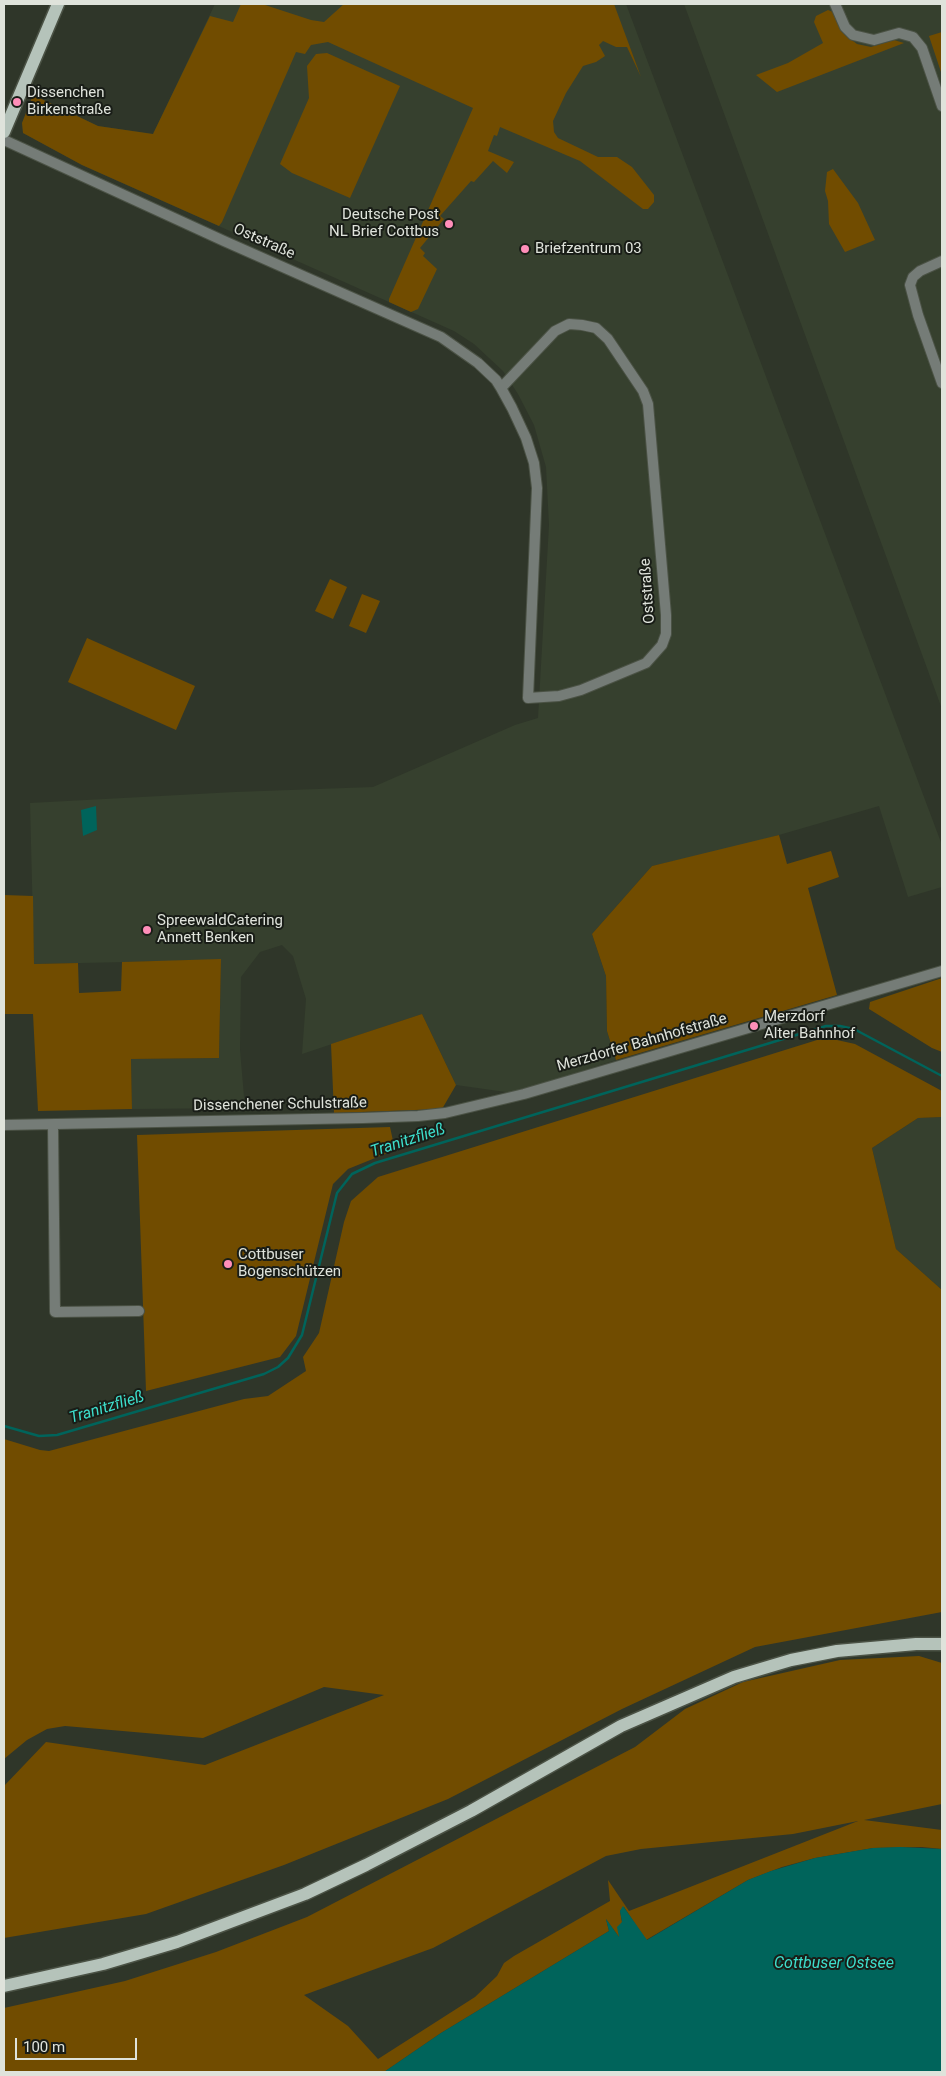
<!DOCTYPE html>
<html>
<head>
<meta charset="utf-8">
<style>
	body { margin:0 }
	#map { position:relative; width:946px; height:2076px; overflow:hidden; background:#2f3629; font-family:Roboto,sans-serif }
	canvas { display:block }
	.frame { position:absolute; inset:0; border:5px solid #dfe3db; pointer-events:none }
	.scale { position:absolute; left:15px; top:2038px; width:122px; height:22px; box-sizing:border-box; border:2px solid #dfe3db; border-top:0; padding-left:6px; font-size:15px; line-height:18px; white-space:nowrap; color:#dfe3db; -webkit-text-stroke:4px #191d17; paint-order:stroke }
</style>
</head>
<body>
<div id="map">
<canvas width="946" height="2076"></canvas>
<div class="frame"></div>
<div class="scale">100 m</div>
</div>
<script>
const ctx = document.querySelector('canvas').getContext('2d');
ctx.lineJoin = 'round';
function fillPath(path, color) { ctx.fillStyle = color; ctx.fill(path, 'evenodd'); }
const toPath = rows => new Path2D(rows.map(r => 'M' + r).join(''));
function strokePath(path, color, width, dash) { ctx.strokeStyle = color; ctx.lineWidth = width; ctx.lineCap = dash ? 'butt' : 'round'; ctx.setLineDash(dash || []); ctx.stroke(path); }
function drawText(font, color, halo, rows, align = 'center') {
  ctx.font = font + ' Roboto,sans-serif'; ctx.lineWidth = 4; ctx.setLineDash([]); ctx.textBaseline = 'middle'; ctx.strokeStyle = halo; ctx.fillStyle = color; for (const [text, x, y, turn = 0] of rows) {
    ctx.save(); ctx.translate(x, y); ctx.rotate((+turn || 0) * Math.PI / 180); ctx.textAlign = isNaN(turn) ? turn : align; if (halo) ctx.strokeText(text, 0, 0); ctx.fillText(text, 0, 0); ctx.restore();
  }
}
fillPath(toPath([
	[215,4,626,4,942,845,942,887,908,897,879,806,741,846,652,866,592,934,606,976,607,1031,616,1060,513,1093,456,1085,422,1014,302,1054,306,999,293,956,282,945,260,952,241,977,240,1050,245,1108,132,1109,131,1059,219,1058,221,960,34,964,30,803,235,792,373,787,515,725,538,718,549,525,546,467,534,425,518,394,503,371,474,344,454,331,82,165,23,133,22,123,33,95,98,126,153,134],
	[684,4,942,4,942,709],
	[942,1117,942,1290,896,1249,872,1148,918,1118]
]), '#36402e');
fillPath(toPath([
	[241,4,262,4,311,20,324,22,344,4,614,4,641,77,627,47,616,47,603,41,599,45,605,56,596,62,583,66,566,93,553,121,554,132,558,138,598,157,617,157,632,167,654,195,654,202,648,209,643,209,580,161,500,127,497,136,494,135,488,151,514,162,507,173,493,161,474,182,471,181,440,216,444,219,420,248,425,253,423,256,437,269,418,309,411,312,389,302,389,299,473,108,328,42,311,45,305,54,296,52,222,222,219,226,82,165,23,133,22,123,33,95,98,126,153,134,210,16,233,22],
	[828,10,833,12,845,35,857,44,871,47,894,40,904,43,777,92,756,75,788,63,823,43,814,22,816,16],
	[942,32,942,75,929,36],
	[327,53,400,86,350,198,292,173,280,164,309,98,307,66,316,54],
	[833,169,858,203,875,240,845,252,829,224,828,201,825,191,827,172],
	[330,579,347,587,333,619,315,611],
	[362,594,380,601,366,633,349,626],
	[87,638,195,686,176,730,68,682],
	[779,835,787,864,831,851,839,877,808,888,837,995,616,1060,607,1031,606,976,592,934,652,866],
	[4,895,33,896,34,964,78,963,79,993,121,991,122,962,221,959,219,1058,131,1059,132,1109,38,1111,33,1014,4,1014],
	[942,978,942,1052,932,1048,869,1009,870,1002],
	[422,1014,456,1085,442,1109,334,1113,331,1044],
	[817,1040,837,1040,855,1044,942,1091,942,1117,918,1118,872,1148,896,1249,942,1290,942,1612,755,1647,622,1709,448,1799,284,1865,146,1914,4,1938,4,1786,46,1742,205,1765,384,1695,324,1687,203,1738,65,1726,47,1729,27,1740,4,1759,4,1439,40,1450,49,1451,244,1399,268,1396,306,1371,303,1357,319,1333,344,1222,351,1201,378,1177],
	[390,1127,395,1150,348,1169,333,1184,296,1336,280,1357,146,1391,137,1135],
	[919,1656,942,1663,942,1804,864,1820,942,1830,942,1849,922,1847,873,1848,815,1858,782,1867,748,1880,646,1940,624,1907,620,1911,622,1922,619,1937,606,1919,609,1931,441,2033,384,2072,4,2072,4,2008,125,1981,216,1952,307,1917,635,1747,685,1709,743,1682,840,1660],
	[858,1821,629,1911,608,1880,610,1901,514,1956,504,1963,497,1976,475,1997,378,2059,348,2026,304,1995,433,1948,606,1856,641,1849,793,1834]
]), '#714c00');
fillPath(toPath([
	[96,806,97,830,83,836,81,810],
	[900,1847,942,1849,942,2072,384,2072,441,2033,609,1931,606,1919,619,1937,617,1927,622,1922,620,1911,623,1906,647,1940,748,1880,771,1871,815,1858,873,1848]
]), '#00645b');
strokePath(toPath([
	[4,1426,39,1436,57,1435,264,1374,278,1367,288,1358,302,1335,337,1193,352,1174,375,1163,826,1026,840,1026,854,1029,942,1076]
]), '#00645b', 2.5);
const minor = toPath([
	[835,4,845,27,853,35,874,40,899,33,913,37,922,48,942,106],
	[4,140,224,241,441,337,478,363,496,380,501,388,512,408,526,438,534,463,537,488,528,698,559,696,581,690,646,663,662,645,666,634,666,615,648,404,643,391,608,339,596,328,582,325,569,324,555,331,501,388],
	[942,261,920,271,913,277,910,285,918,315,942,383],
	[4,1125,363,1118,418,1116,445,1113,524,1094,942,971],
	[53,1125,55,1312,139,1311]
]);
const major = toPath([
	[4,132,58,4],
	[4,1986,103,1964,177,1942,305,1894,366,1865,471,1811,621,1726,734,1677,791,1660,837,1651,916,1644,942,1644]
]);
strokePath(minor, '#4b5245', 12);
strokePath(major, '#4b5245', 15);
strokePath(minor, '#757c77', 10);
strokePath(major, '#b5c3ba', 12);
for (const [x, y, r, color] of [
	[17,102,5,"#ff8eb9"],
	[449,224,5,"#ff8eb9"],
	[525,249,5,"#ff8eb9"],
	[147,930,5,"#ff8eb9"],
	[754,1026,5,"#ff8eb9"],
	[228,1264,5,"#ff8eb9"]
]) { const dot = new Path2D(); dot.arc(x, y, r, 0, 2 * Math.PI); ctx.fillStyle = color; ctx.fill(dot); strokePath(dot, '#191d17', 2); }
drawText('15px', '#dfe3db', '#191d17', [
	["Dissenchen",27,93],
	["Birkenstraße",27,110],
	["Deutsche Post",439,215,"right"],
	["NL Brief Cottbus",439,232,"right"],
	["Briefzentrum 03",535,249],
	["SpreewaldCatering",157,921],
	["Annett Benken",157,938],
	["Merzdorf",764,1017],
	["Alter Bahnhof",764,1034],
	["Cottbuser",238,1255],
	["Bogenschützen",238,1272]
], 'left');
drawText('15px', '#dfe3db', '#191d17', [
	["Oststraße",264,242,24],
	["Oststraße",648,591,-94],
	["Merzdorfer Bahnhofstraße",642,1043,-16],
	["Dissenchener Schulstraße",280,1105,-1]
]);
drawText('italic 16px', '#3ddecc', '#191d17', [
	["Tranitzfließ",408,1141,-18],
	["Tranitzfließ",107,1408,-17],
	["Cottbuser Ostsee",834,1964]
]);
</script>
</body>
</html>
